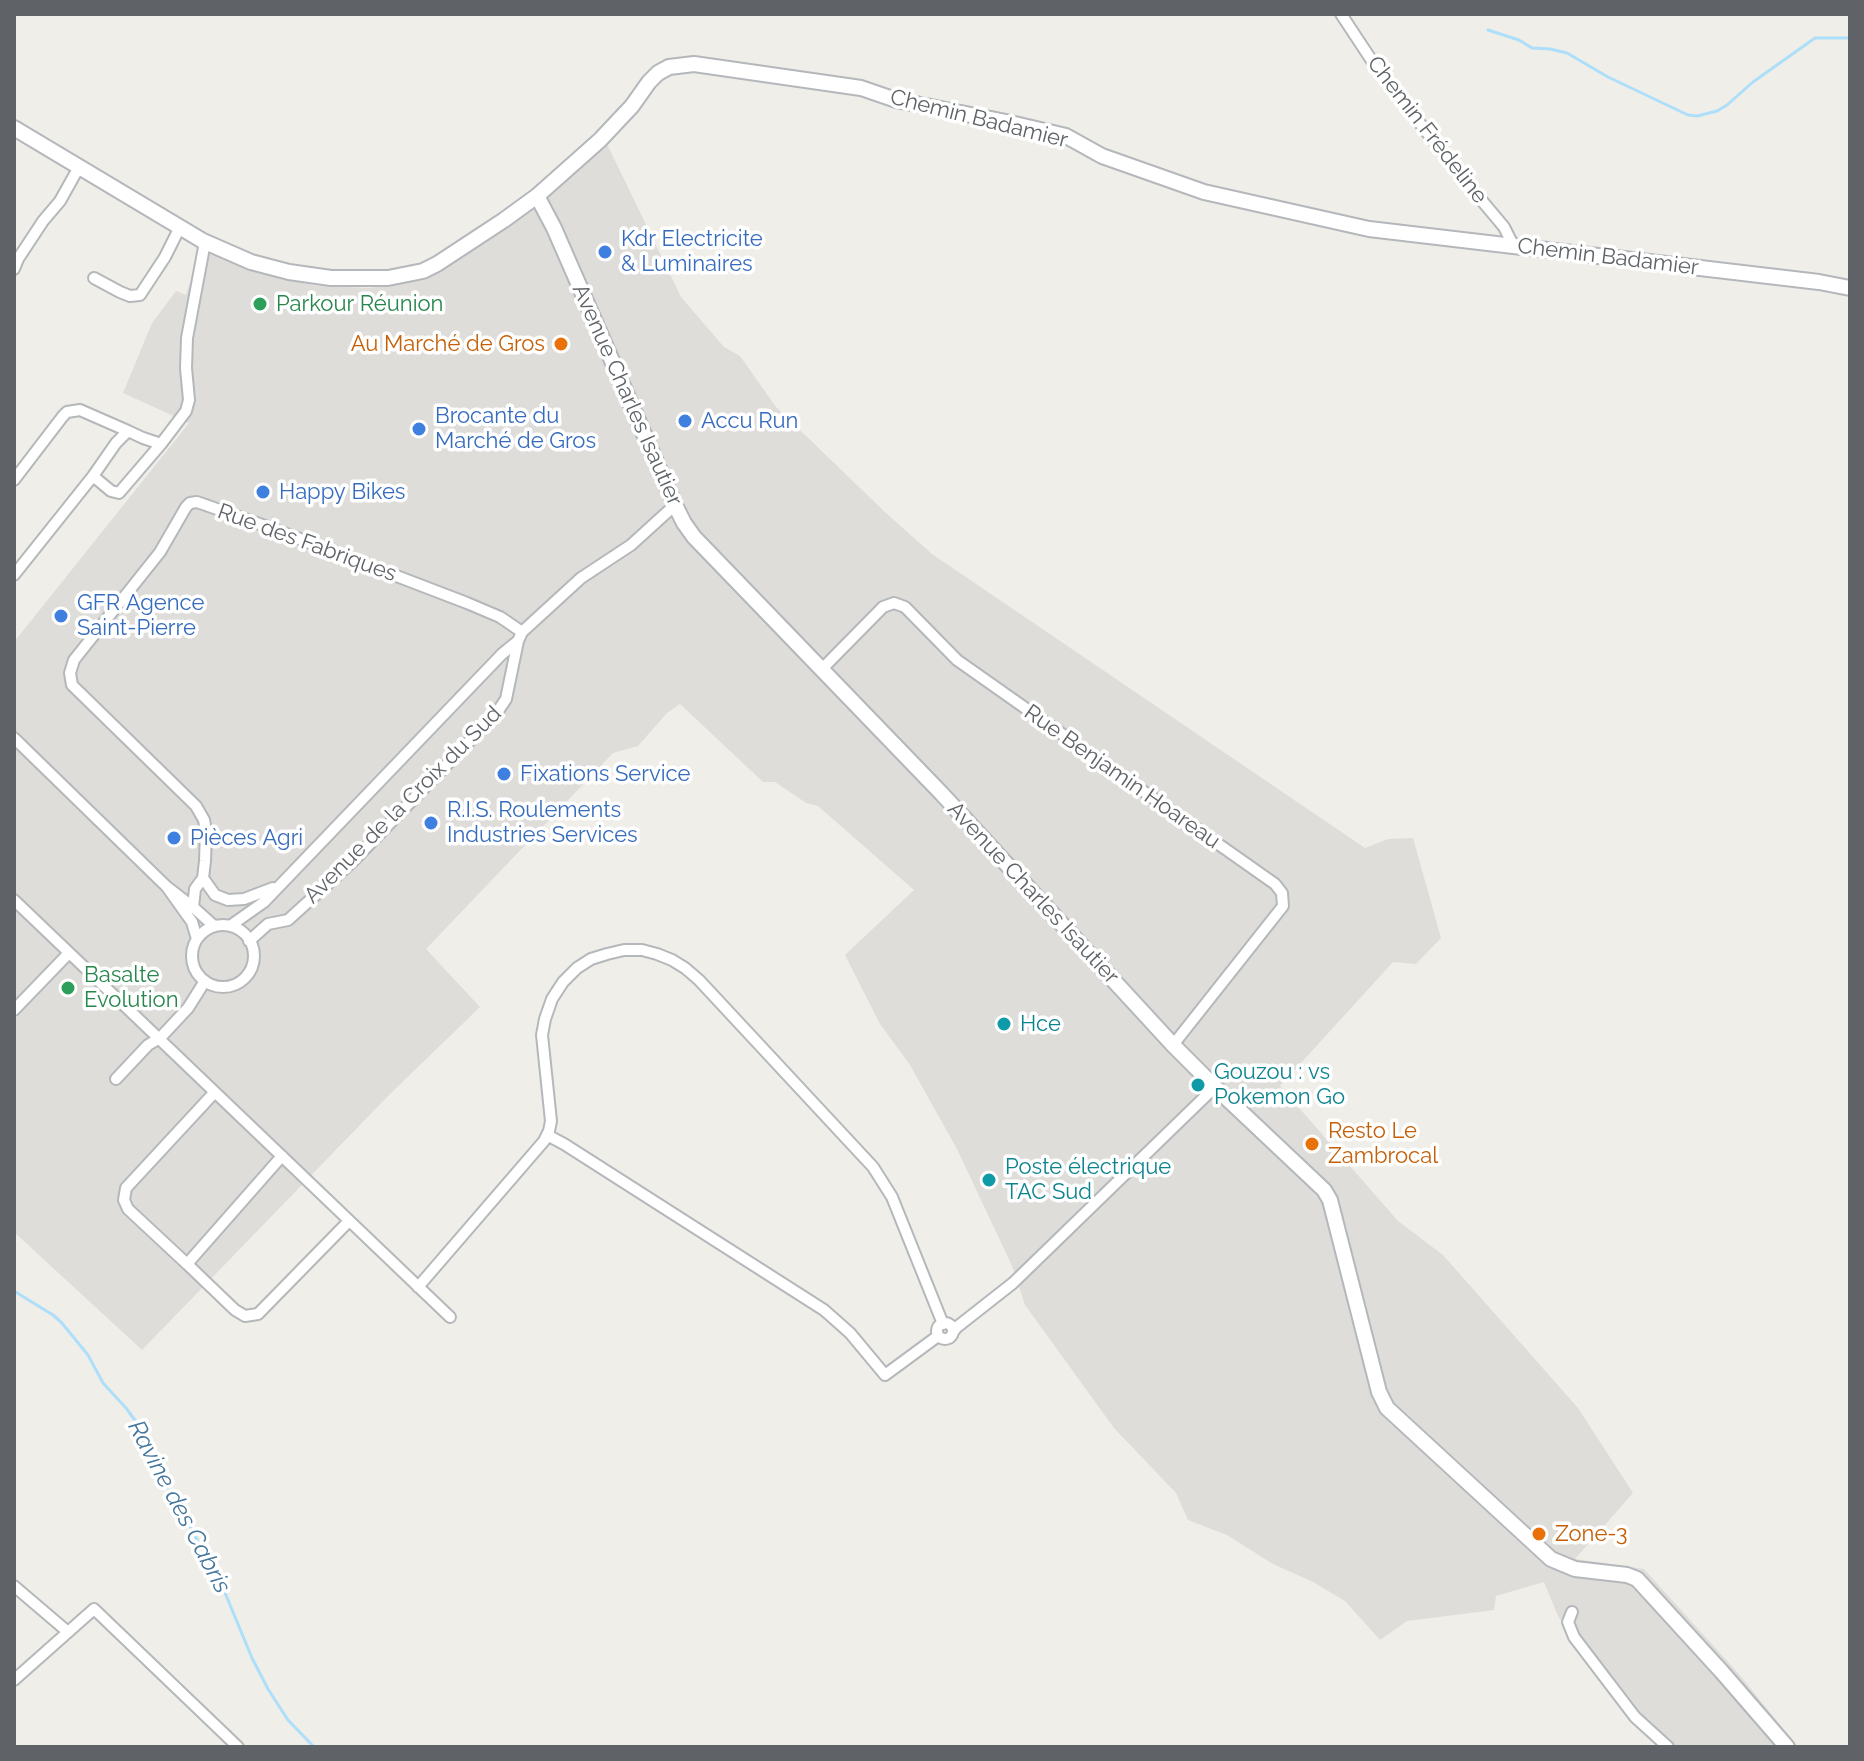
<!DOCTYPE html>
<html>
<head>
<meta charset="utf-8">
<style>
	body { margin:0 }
	#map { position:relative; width:1864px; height:1761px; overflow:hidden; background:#f0eee8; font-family:Raleway,sans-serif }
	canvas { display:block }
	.frame { position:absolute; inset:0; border:16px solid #5f6367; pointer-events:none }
</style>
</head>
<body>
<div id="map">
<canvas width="1864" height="1761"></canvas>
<div class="frame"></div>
</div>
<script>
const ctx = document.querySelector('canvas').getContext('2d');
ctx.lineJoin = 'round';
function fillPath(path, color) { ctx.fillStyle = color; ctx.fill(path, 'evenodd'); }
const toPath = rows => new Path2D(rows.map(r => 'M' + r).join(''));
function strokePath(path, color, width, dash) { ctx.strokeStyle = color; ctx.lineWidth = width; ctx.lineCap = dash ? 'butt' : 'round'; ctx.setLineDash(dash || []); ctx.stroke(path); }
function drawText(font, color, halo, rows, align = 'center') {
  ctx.font = font + ' Raleway,sans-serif'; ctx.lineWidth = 7; ctx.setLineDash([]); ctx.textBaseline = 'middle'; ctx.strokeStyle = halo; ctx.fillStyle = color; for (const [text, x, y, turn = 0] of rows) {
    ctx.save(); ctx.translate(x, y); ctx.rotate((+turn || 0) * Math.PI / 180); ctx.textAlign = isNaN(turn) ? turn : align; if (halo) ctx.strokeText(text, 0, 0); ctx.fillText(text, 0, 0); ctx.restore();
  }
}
fillPath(toPath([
	[607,144,681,297,724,347,740,356,776,407,886,513,932,554,1365,848,1388,839,1413,838,1441,938,1416,964,1393,962,1280,1086,1398,1221,1443,1255,1578,1408,1633,1493,1575,1559,1644,1569,1738,1673,1798,1747,1667,1747,1638,1727,1558,1616,1544,1582,1496,1596,1494,1610,1407,1621,1380,1640,1345,1601,1313,1582,1273,1564,1227,1535,1188,1520,1176,1493,1114,1428,1025,1305,1013,1268,957,1149,910,1065,880,1024,845,955,914,890,818,806,806,803,775,782,763,782,680,704,667,713,638,746,613,753,426,949,480,1007,389,1095,142,1350,14,1232,14,642,189,423,123,393,152,323,176,291,186,295,201,247,230,262,252,270,281,279,319,286,370,288,425,280,486,242,557,187]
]), '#dfddda');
strokePath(toPath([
	[1488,30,1519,40,1532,48,1550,49,1567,53,1608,77,1688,115,1697,116,1717,111,1727,105,1753,82,1815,38,1850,38],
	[14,1291,53,1315,61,1322,88,1355,103,1383,126,1408,137,1423,153,1467,173,1495,223,1588,252,1658,268,1689,288,1720,314,1747]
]), '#aedffa', 3);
const street = toPath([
	[1341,14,1376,67,1457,171,1504,227,1513,245],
	[14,269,18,259,43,221,60,201,79,167],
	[94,278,120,292,130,296,140,295,165,257,180,227],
	[93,476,111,491,119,493,161,444,186,411,189,400,186,368,187,338,205,242],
	[14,480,63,416,67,412,80,410,128,431],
	[14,575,93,476,116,443,128,431,143,438,161,444],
	[821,670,883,607,894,603,905,607,957,660,1275,884,1282,893,1283,906,1173,1045],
	[14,738,167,887],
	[203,878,215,895,228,900,244,899,273,888],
	[14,900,450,1317],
	[193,907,195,889,203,878,205,861,206,831,204,820,196,806,72,685,70,673,74,660,160,552,186,507,190,503,197,502,271,528,467,603,500,617,522,632],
	'192 956a31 31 0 1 1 62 0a31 31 0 1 1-62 0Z',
	[230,926,264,902,502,654,518,641],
	[197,939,192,922,167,887,193,907,214,926],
	[249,941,268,924,288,920,353,861,496,714,506,699,518,641,522,632,581,578,631,545,675,505],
	[14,1010,69,953],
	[116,1079,148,1045,160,1038,188,1008,205,981],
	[214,1093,126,1188,124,1200,128,1209,187,1264,282,1156],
	[547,1135,564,1144,824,1310,850,1333,885,1375,938,1336],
	[187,1264,235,1310,245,1316,258,1314,349,1221],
	[418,1287,544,1141,549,1131,551,1121,542,1035,545,1019,552,999,563,982,577,968,591,959,607,954,624,950,642,950,657,954,672,960,685,968,699,980,873,1167,892,1197,943,1324],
	'937 1331a8 8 0 1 1 16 0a8 8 0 1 1-16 0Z',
	[953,1332,957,1327,1013,1283,1215,1087],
	[14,1586,68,1632],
	[1572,1612,1568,1622,1574,1637,1635,1717,1668,1747],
	[14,1680,94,1609,238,1747]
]);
const secondary = toPath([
	[14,128,203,241,251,262,289,272,331,278,388,278,423,271,437,264,504,220,537,196,600,140,632,106,649,82,658,73,669,67,694,64,861,88,896,100,1006,122,1066,136,1102,156,1204,192,1369,229,1819,282,1850,288],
	[537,196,554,228,675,505,684,523,694,537,942,794,1173,1045,1219,1091,1324,1190,1330,1200,1379,1392,1387,1408,1551,1559,1575,1569,1627,1575,1637,1579,1722,1672,1787,1747]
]);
strokePath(street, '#b5b8bb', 14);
strokePath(secondary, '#b4b7bb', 18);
strokePath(street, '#fff', 10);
strokePath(secondary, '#fff', 14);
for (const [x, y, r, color] of [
	[605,252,8,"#3f7fe0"],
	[260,304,8,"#2e9e5b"],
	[561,344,8,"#e8710a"],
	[685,421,8,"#3f7fe0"],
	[419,429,8,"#3f7fe0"],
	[263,492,8,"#3f7fe0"],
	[61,616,8,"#3f7fe0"],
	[504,774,8,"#3f7fe0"],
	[431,823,8,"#3f7fe0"],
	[174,838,8,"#3f7fe0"],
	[68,988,8,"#2e9e5b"],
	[1004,1024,8,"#0f9aa8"],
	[1198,1085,8,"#0f9aa8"],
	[1312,1144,8,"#e8710a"],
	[989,1180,8,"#0f9aa8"],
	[1539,1534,8,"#e8710a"]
]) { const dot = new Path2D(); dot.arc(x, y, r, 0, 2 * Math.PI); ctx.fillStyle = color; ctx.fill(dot); strokePath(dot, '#fff', 3); }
drawText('22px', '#5f6367', '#fff', [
	["Chemin Badamier",979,119,14],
	["Chemin Frédeline",1427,130,52],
	["Chemin Badamier",1608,257,7],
	["Avenue Charles Isautier",627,395,66],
	["Rue des Fabriques",307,543,20],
	["Rue Benjamin Hoareau",1122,777,35],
	["Avenue de la Croix du Sud",403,805,-45],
	["Avenue Charles Isautier",1033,893,47]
]);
drawText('22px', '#366cbe', '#fff', [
	["Kdr Electricite",621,239],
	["& Luminaires",621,264],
	["Brocante du",435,416],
	["Marché de Gros",435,441],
	["Accu Run",701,421],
	["Happy Bikes",279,492],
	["GFR Agence",77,603],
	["Saint-Pierre",77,628],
	["Fixations Service",520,774],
	["R.I.S. Roulements",447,810],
	["Industries Services",447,835],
	["Pièces Agri",190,838]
], 'left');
drawText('22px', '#27864d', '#fff', [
	["Parkour Réunion",276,304],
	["Basalte",84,975],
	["Evolution",84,1000]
], 'left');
drawText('22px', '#c56008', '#fff', [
	["Au Marché de Gros",545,344,"right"],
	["Resto Le",1328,1131],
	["Zambrocal",1328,1156],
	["Zone-3",1555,1534]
], 'left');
drawText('22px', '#0d838f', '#fff', [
	["Hce",1020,1024],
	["Gouzou : vs",1214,1072],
	["Pokemon Go",1214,1097],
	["Poste électrique",1005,1167],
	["TAC Sud",1005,1192]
], 'left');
drawText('italic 24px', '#44769b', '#fff', [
	["Ravine des Cabris",179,1507,62]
]);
</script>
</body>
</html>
